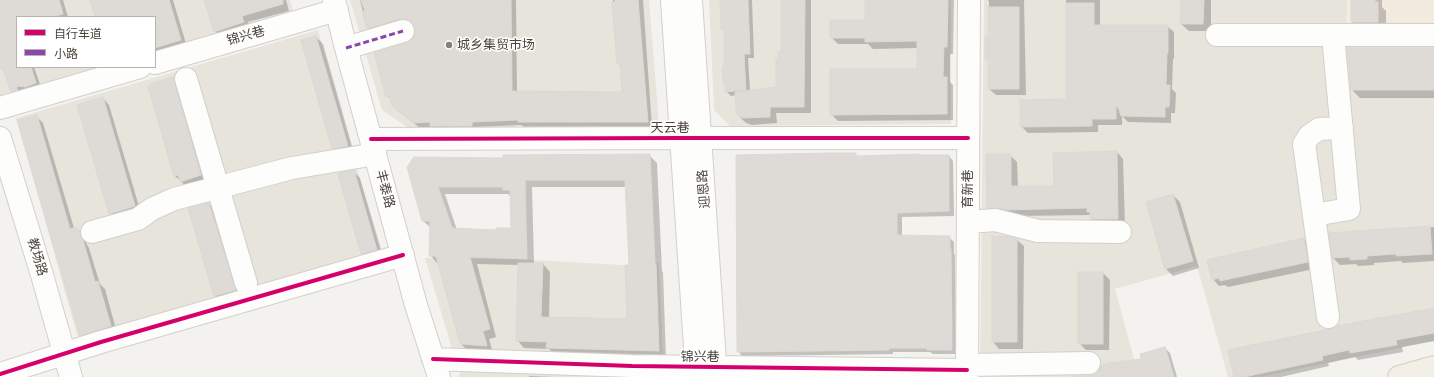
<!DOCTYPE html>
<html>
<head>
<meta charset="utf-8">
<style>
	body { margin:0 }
	#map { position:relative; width:1434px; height:377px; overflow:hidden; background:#f4f2ee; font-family:Montserrat,"Noto Sans SC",sans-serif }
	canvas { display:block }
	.legend { position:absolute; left:16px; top:16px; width:140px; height:52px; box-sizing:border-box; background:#fff; border:1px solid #b7b4b0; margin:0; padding:5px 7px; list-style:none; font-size:12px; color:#4b4439 }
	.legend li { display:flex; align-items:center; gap:8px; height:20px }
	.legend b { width:20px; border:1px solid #b7b4b0 }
</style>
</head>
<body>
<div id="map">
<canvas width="1434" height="377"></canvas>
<ul class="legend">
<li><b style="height:5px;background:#d6006c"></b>自行车道</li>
<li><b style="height:5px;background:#8e44ad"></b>小路</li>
</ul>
</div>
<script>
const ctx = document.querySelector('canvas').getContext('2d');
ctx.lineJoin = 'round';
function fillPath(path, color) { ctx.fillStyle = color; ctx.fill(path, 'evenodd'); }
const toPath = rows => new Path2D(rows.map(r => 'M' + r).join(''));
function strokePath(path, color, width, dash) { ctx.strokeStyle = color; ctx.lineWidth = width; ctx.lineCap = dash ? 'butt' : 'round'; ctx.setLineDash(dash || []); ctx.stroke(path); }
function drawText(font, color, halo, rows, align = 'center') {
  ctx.font = font + ' Montserrat,"Noto Sans SC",sans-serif'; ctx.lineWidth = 3; ctx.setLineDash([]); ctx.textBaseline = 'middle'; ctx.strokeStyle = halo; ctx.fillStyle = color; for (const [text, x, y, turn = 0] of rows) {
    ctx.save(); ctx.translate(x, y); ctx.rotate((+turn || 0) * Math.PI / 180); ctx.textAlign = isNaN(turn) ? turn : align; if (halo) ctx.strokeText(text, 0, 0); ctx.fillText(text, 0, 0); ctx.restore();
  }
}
fillPath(toPath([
	[0,0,290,0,293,13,155,53,155,17,17,17,17,67,109,67,0,99],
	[350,0,649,0,658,111,658,126,516,126,515,129,410,129,382,110],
	[709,0,951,0,951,124,730,126,714,110],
	[984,0,1347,0,1347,39,1434,40,1434,341,1260,377,1228,377,1197,266,1115,289,1139,377,980,377],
	[318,30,381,254,79,342,16,118],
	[425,258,517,259,622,265,659,263,663,354,452,349],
	[463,368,652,377,458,377]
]), '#e7e4dc');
fillPath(toPath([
	[1347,0,1434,0,1434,29,1346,29]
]), '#f3ebdf');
fillPath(toPath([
	[0,0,63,0,68,17,17,17,17,67,34,67,42,90,20,92,13,85,6,72,1,68,0,63],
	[91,0,173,0,187,47,155,56,155,17,96,17],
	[205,0,286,0,289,11,248,22,250,29,222,38,215,31],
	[360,0,516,0,517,92,623,93,621,66,618,63,613,0,643,0,652,127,524,127,521,125,477,127,477,131,436,131,432,127,420,128,398,111,392,105,391,100,387,96,407,44,413,40,416,35,416,28,412,24,405,24,373,34,367,28],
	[723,0,752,0,754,58,748,58,750,91,777,88,779,60,782,52,781,0,811,0,811,113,776,113,777,123,752,125,746,123,739,116,736,95,731,96,726,91,726,85,724,82,725,67,725,31,722,28],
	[866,0,954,0,953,54,950,54,950,82,953,85,953,120,838,121,831,114,918,70,918,48,873,49,868,44,838,44,831,37,866,21],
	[988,0,1024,0,1026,95,996,95,989,89,989,61,986,58,989,38,989,1],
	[1066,0,1100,0,1100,26,1167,26,1174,32,1174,59,1173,59,1172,89,1176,93,1175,113,1171,113,1171,123,1128,122,1122,116,1122,125,1098,125,1098,132,1028,133,1021,126,1067,100],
	[1182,0,1211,0,1211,31,1189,31,1181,24],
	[1352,0,1382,0,1382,7,1386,11,1386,30,1359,30,1352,22],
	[316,37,323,44,354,153,340,155,333,148],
	[1434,48,1434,98,1360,98,1352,90],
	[172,78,179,85,207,182,188,188,175,176,149,87],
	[103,98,109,105,141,213,117,220,110,214],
	[36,116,43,123,74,228,76,228,86,237,86,243,89,248,100,284,105,289,117,333,88,342,81,335],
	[1117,152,1123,159,1125,226,1097,226,1091,219,1091,215,1014,216,995,214,988,208,1010,155,1017,162,1018,187,1055,187],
	[855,154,858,157,949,156,953,161,954,216,902,217,902,236,949,237,954,242,954,254,955,255,956,354,933,354,930,352,893,352,893,354,742,356,738,351],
	[649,155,657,163,662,271,663,272,666,358,555,355,549,349,524,348,517,340,519,265,477,264,496,337,489,339,493,353,468,351,461,344,439,263,437,263,430,255,431,228,423,221,408,167,504,160],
	[532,187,626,187,630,266,628,320,549,318,550,272,543,264,534,264],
	[445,194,508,194,511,197,512,229,497,231,457,230],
	[353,171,360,178,383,256,369,260,362,254],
	[1173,195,1180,202,1199,268,1173,276,1166,269,1147,202],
	[209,204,216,211,242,297,222,303,215,296,189,209],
	[1434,227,1434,261,1403,263,1401,261,1374,263,1374,265,1358,266,1356,264,1340,265,1333,258,1330,234],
	[1304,239,1311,246,1314,269,1228,287,1225,285,1219,286,1213,279],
	[1017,240,1024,246,1023,349,999,349,993,342],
	[1103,273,1110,280,1109,350,1086,350,1079,343],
	[1434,309,1434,341,1402,347,1403,352,1358,360,1355,357,1328,363,1329,366,1281,377,1235,377],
	[1165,348,1170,353,1177,377,1071,377,1089,376,1142,360],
	[529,376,555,377,529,377]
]), '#0003');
const building = toPath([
	[0,0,59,0,63,14,52,17,17,17,17,67,31,67,36,83,25,87,17,86,17,90,11,92,3,68,0,69,0,0],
	[90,0,169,0,181,40,155,48,155,17,95,17,90,0],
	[204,0,283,0,283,4,242,16,244,22,214,32,204,0],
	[361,0,511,0,512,91,622,92,620,63,617,64,612,2,615,2,615,0,638,0,648,122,518,122,518,120,472,122,472,126,430,126,430,122,414,123,392,106,389,96,386,97,374,53,407,43,412,40,415,34,415,27,411,22,406,19,400,19,367,29,362,12,365,11,361,0],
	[720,0,748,0,750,54,744,54,746,90,725,92,725,82,723,83,722,67,724,66,724,29,721,29,720,0],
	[781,0,805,0,804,107,770,107,770,117,744,118,738,116,736,111,735,92,776,87,776,59,778,59,778,51,781,51,781,0],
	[865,0,948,0,947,47,944,47,943,77,947,77,947,114,830,115,830,69,917,69,917,41,865,42,865,38,830,38,830,20,865,20,865,0],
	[1181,0,1204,0,1203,24,1180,24,1181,0],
	[1351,0,1375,0,1375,2,1378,2,1378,22,1351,22,1351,0],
	[1066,3,1094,3,1094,25,1168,25,1168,53,1167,53,1166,85,1170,85,1169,107,1165,107,1165,117,1121,116,1118,107,1116,107,1116,119,1092,119,1092,126,1020,127,1020,100,1066,99,1066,3],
	[988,7,1019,7,1019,89,988,89,988,59,985,59,985,37,988,37,988,7],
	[316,36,348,146,347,146,332,149,301,40,316,36],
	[1347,48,1434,48,1434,90,1351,90,1347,48],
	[173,77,201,175,180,182,178,175,174,176,148,86,151,85,151,84,173,77],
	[103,97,135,206,109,214,77,105,103,97],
	[37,115,70,229,76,227,77,230,79,229,80,235,83,240,95,282,98,281,111,326,80,336,17,120,37,115],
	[1117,151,1118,219,1090,219,1090,212,1087,212,1087,208,1006,210,998,208,987,208,986,154,1011,154,1011,186,1054,186,1053,153,1117,151],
	[829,153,856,153,856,156,919,154,919,155,949,155,949,211,897,213,897,235,950,236,950,249,951,249,952,350,927,350,927,348,889,348,889,350,737,352,736,155,829,153],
	[650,154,655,264,656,264,659,351,546,348,547,342,516,341,518,263,543,263,541,317,627,319,625,265,629,265,625,180,525,180,527,259,470,257,490,329,483,331,487,346,460,344,436,256,429,256,430,221,422,221,407,167,414,157,503,158,503,155,650,154],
	[438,187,503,187,503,190,510,190,511,228,496,228,496,230,452,228,438,187],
	[354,170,377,250,361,254,338,174,354,170],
	[1173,194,1193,261,1165,269,1146,202,1173,194],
	[209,203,236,290,214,296,188,208,209,203],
	[1430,226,1432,254,1396,256,1396,254,1367,256,1367,259,1350,260,1350,257,1332,258,1329,233,1430,226],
	[992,236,1010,237,1017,239,1017,342,992,342,992,236],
	[1304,238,1308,262,1220,281,1219,278,1212,280,1207,260,1304,238],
	[1078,272,1103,272,1103,344,1078,344,1078,272],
	[1434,308,1434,333,1396,340,1397,345,1350,353,1349,350,1322,356,1323,360,1244,377,1234,377,1228,350,1330,329,1336,326,1434,308],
	[1165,347,1174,377,1074,377,1074,376,1089,376,1095,374,1100,369,1101,365,1109,363,1141,359,1140,354,1165,347]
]);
fillPath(building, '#dedbd6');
strokePath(building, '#dcd9d4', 1);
const minor = toPath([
	[334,0,346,48,416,305,439,377],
	[672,0,697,377],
	[691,0,716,377],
	[1217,35,1434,35],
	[346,48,403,31],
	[155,63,337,10],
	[186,79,246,283],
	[0,108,140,67],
	[0,138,42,275,71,377],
	[371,139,681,138,968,138],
	[1314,215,1349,209,1333,35],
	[968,222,995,220,1038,231,1120,232],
	[92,232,138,219,152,209,174,199,292,168,364,156,375,152],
	[1328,317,1304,144,1309,136,1319,129,1342,128],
	[433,359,632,366,967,370],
	[967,365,1089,363],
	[0,374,101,342,403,255],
	[967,377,969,0]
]);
const major = toPath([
	[1399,377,1434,367]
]);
strokePath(minor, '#d2d0cb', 24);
strokePath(major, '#d6cebb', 24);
strokePath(minor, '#fdfdfc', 22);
strokePath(major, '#f2efe6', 22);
strokePath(toPath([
	[346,48,403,31]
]), '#8e44ad', 3, [6, 3]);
strokePath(toPath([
	[371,139,681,138,968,138],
	[433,359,632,366,967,370],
	[0,374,101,342,403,255]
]), '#d6006c', 4);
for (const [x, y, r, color] of [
	[449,45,4,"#868178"]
]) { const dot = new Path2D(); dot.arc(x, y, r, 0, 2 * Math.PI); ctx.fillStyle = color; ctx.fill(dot); strokePath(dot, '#fff', 1.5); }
drawText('13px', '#4b4439', '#fff', [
	["锦兴巷",246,36,-16],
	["天云巷",670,128],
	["丰泰路",385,189,75],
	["迎恩路",704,189,-94],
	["育新巷",968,189,-90],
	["教场路",37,257,73],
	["锦兴巷",700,357]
]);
drawText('13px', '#4b4439', '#fff', [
	["城乡集贸市场",457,45]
], 'left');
</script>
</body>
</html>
